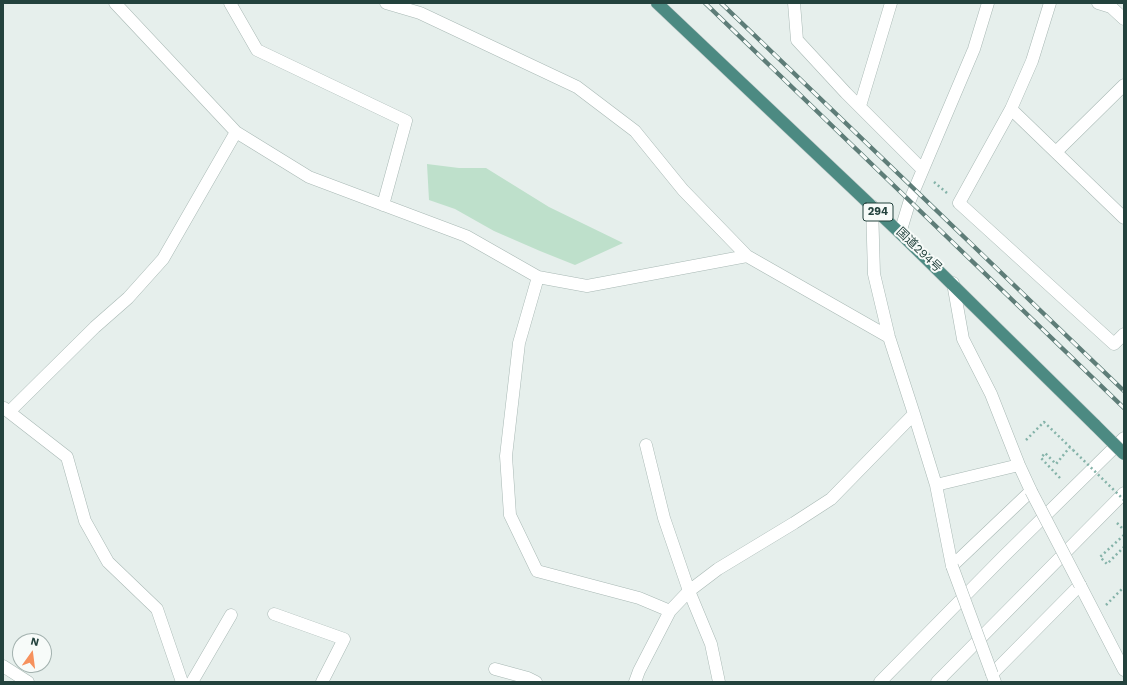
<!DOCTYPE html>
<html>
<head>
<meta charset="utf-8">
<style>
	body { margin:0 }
	#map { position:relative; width:1127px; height:685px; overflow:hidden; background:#e6efec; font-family:"Work Sans",sans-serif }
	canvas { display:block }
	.frame { position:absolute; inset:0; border:4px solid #23423d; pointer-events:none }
	.north { position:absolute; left:12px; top:633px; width:40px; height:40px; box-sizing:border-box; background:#f7fbf9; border:1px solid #a2b1ae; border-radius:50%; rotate:14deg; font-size:11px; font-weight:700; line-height:16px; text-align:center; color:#23423d }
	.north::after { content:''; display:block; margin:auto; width:14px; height:18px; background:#f6915d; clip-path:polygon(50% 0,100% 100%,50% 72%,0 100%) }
</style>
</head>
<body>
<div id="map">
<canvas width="1127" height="685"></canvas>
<div class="frame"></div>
<div class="north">N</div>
</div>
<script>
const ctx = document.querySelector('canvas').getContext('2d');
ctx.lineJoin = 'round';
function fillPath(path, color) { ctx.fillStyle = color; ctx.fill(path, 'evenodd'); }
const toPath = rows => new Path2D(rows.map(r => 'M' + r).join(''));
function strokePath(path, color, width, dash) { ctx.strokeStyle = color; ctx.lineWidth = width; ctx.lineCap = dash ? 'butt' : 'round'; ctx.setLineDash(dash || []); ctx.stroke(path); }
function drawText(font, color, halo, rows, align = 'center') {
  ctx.font = font + ' "Work Sans","Noto Sans JP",sans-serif'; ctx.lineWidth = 4; ctx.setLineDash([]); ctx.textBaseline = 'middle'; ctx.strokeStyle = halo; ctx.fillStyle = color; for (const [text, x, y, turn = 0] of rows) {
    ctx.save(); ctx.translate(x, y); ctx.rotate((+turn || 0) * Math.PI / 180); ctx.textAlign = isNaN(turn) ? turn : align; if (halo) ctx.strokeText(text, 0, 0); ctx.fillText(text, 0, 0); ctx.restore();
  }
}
fillPath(toPath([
	[427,164,459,168,486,168,549,207,623,243,575,265,540,251,494,231,455,209,429,200]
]), '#bee0cb');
const minor = toPath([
	[115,3,236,132,309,177,466,236,538,277,587,286,747,256,889,337],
	[230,3,257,50,406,121,383,205],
	[386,3,420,13,577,87,635,131,683,190,747,256],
	[794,3,797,40,846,93,922,169],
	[1050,3,1032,61,1011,109,959,203,1114,344,1124,334],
	[1098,3,1111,7,1124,19],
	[860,106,891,3],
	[1011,109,1124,218],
	[1056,152,1124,85],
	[872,206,874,274,889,337,914,414,936,485,952,566],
	[900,233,910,200,974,49,988,3],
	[538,277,519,343,506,456,510,515,537,571,639,598,670,611],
	[4,408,67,457,85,521,108,562,157,609,182,682],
	[9,412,95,327,128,298,163,259,236,132],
	[646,445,664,518,689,591,711,644,719,682],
	[936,485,1019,465],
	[952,566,1031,491,1019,465,991,394,963,339,953,283],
	[274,614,344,639,322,682],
	[3,666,28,682],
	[495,669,528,678,536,682],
	[192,682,231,615],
	[635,682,639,671,670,611,689,591,718,569,794,523,831,499,914,414],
	[995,682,992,674,1080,585]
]);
const tertiary = toPath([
	[1080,585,1124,670],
	[880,682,1003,557,1124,438],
	[937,682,1124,493]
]);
const trunk = toPath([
	[657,3,900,233,1095,425]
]);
strokePath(minor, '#a8b8b4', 13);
strokePath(tertiary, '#a8b8b4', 13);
strokePath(trunk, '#c1cac9', 13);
strokePath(toPath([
	[934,182,947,193],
	[1026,440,1044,422,1073,450],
	[1060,478,1041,458,1045,453,1056,464,1070,447],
	[1117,523,1124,530],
	[1124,535,1100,557,1107,564,1124,547],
	[1106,605,1124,587]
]), '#85b3a9', 2.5, [2, 3]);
strokePath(minor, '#fff', 12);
strokePath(tertiary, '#fff', 12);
strokePath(trunk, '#4c8a82', 12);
const rail = toPath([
	[705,3,1124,408],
	[721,3,1124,391]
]);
strokePath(rail, '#5e7d78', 4.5);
strokePath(rail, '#f7fbf9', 3, [9]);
const minorBridge = toPath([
	[1031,491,1080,585],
	[952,566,992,674]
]);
const trunkBridge = toPath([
	[1095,425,1124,454]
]);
strokePath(minorBridge, '#a8b8b4', 13, []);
strokePath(trunkBridge, '#c1cac9', 13, []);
strokePath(toPath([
	[1073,450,1124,500]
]), '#85b3a9', 2.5, [2, 3]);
strokePath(minorBridge, '#fff', 12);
strokePath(trunkBridge, '#4c8a82', 12);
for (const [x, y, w] of [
	[878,212,30]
]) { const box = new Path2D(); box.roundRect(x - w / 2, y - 9, w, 18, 3); ctx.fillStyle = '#f7fbf9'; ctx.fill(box); strokePath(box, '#23423d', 1); }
drawText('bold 11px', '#23423d', null, [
	["294",878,212]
]);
drawText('12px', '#23423d', '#f7fbf9', [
	["国道294号",919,250,44]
]);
</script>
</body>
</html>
